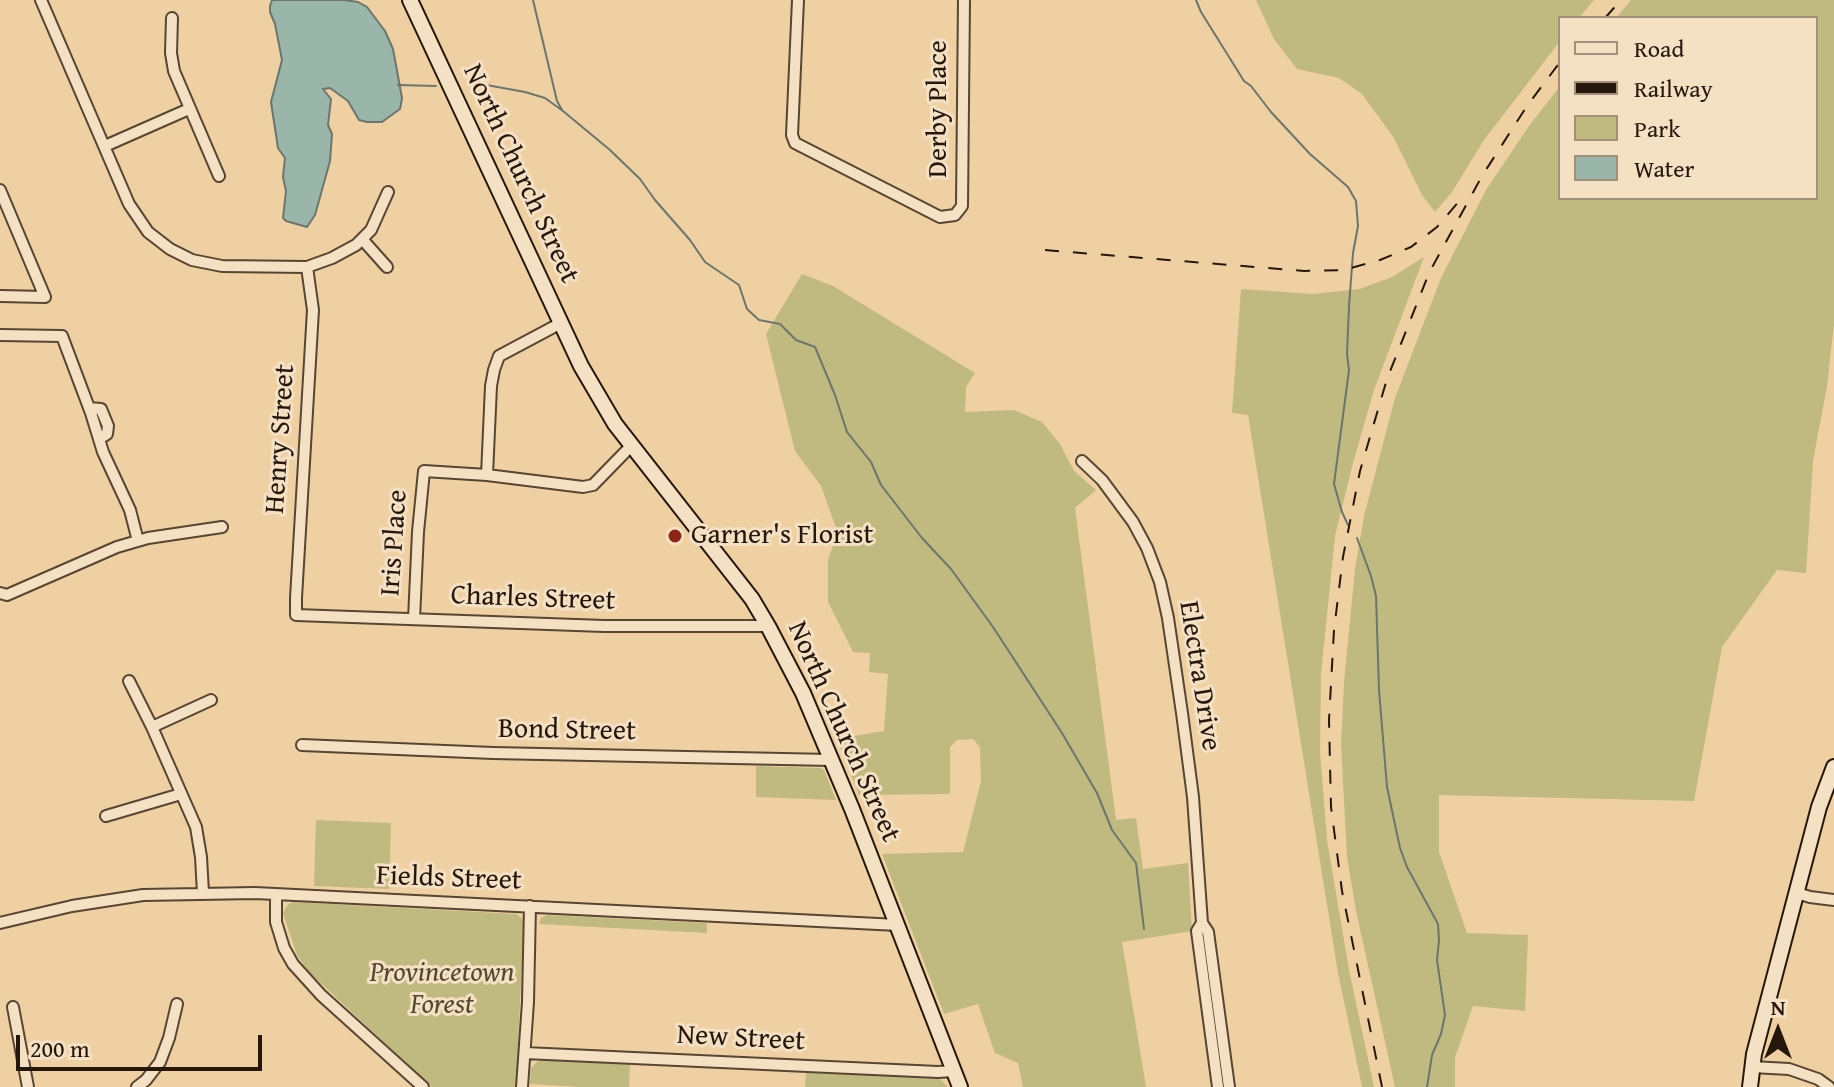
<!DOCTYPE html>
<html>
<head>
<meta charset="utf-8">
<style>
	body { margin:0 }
	#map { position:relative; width:1834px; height:1087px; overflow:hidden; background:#eed0a3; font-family:"Gentium Book Plus",serif }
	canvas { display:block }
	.legend { position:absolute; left:1558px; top:16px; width:260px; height:184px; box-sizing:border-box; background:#f4e0c3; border:2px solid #a2907a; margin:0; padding:10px 14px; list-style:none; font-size:24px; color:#26170d }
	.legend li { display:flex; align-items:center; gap:16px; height:40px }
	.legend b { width:40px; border:2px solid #a2907a }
	.north { position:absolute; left:1738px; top:991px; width:80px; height:80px; -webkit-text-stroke:6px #f4e0c3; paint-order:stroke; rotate:0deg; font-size:22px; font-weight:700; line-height:32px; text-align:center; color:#26170d }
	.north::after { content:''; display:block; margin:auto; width:28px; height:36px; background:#26170d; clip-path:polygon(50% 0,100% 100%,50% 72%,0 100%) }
	.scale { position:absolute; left:16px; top:1035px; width:246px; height:36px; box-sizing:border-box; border:4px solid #26170d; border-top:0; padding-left:10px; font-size:24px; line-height:28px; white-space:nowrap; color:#26170d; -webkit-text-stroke:6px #f4e0c3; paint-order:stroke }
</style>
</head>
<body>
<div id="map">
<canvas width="1834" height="1087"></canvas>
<ul class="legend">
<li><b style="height:10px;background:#f4e0c3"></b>Road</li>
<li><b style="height:10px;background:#26170d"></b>Railway</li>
<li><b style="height:22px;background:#c0b980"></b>Park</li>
<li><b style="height:22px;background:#9ab6ab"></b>Water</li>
</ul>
<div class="north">N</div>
<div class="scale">200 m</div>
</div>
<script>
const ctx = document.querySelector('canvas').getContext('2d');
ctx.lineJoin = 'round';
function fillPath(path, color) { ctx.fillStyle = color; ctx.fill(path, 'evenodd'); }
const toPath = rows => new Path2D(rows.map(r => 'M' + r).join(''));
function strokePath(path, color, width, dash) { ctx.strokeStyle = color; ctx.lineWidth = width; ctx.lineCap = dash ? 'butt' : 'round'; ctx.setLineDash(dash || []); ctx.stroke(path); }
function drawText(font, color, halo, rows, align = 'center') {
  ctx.font = font + ' "Gentium Book Plus",serif'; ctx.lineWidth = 6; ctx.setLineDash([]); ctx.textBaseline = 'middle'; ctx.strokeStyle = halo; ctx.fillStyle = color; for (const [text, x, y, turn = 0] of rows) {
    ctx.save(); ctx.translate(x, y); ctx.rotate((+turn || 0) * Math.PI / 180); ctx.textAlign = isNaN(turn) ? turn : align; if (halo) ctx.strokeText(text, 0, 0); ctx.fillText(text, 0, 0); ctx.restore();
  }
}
fillPath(toPath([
	[1256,0,1594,0,1579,18,1560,18,1560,41,1484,140,1452,192,1435,212,1422,195,1394,138,1362,94,1339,78,1297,69,1274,39],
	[1631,0,1834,0,1834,324,1827,386,1813,461,1806,573,1777,570,1722,647,1694,801,1439,795,1439,852,1467,933,1528,935,1525,1011,1473,1006,1455,1057,1455,1087,1395,1087,1356,911,1347,857,1341,744,1344,682,1355,569,1364,516,1395,398,1441,278,1486,190,1529,126,1560,86,1560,198,1816,198,1816,18,1616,18],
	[1424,257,1374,390,1353,463,1335,536,1321,674,1320,752,1327,840,1349,970,1374,1087,1362,1087,1338,973,1248,415,1232,413,1241,289,1313,294,1360,289,1392,277],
	[802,274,833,286,975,373,966,387,965,412,1014,410,1042,422,1060,444,1074,471,1096,490,1075,508,1116,820,1136,818,1143,869,1188,863,1192,931,1122,942,1146,1087,1023,1087,1018,1063,995,1053,978,1004,944,1014,882,854,963,852,981,781,980,747,973,739,957,740,950,747,950,794,859,795,837,739,884,731,888,674,869,672,870,653,853,652,828,602,828,559,838,533,821,486,795,451,766,334],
	[756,766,821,768,824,770,836,800,756,797],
	[316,820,391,823,389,889,314,886],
	[292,902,517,914,524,921,516,1087,432,1087,310,973,297,955,283,913,287,906],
	[547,915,707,923,707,933,539,924,541,918],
	[539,1060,630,1064,629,1087,581,1087,530,1084,531,1068],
	[806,1072,940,1079,948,1087,805,1087]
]), '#c0b980');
const water = toPath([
	[272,0,344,0,358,2,367,7,385,31,393,49,402,98,400,109,382,122,367,122,359,120,348,101,330,88,323,89,331,99,328,125,332,134,330,161,315,215,307,227,286,221,283,218,286,191,283,177,285,158,278,148,271,102,282,60,275,24,270,12,270,6,272,0]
]);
fillPath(water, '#9ab6ab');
strokePath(water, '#6c766c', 2);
strokePath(toPath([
	[533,0,557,101,562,110],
	[1196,0,1201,12,1244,81,1251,86,1271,112,1310,154,1348,187,1356,201,1358,226,1353,253,1349,306,1347,354,1349,370,1334,484,1342,512,1348,525],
	[470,82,525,92,545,98,563,111,610,150,640,179,655,200,690,240,705,262,739,285,747,309,759,320,780,324,796,340,815,347,835,395,847,432,871,462,881,485,922,538,951,569,993,627,1062,733,1097,793,1112,830,1136,863,1144,929],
	[398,85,436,86],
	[1357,538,1371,576,1376,596,1379,690,1387,787,1400,848,1407,867,1438,924,1439,940,1437,960,1445,1015,1441,1034,1432,1055,1427,1087]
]), '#6c766c', 2);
const street = toPath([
	[41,0,129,204,148,232,170,249,192,260,222,266,307,267,332,258,356,245,371,230,388,192],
	[798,0,792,135,795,143,940,217,955,215,962,206,964,0],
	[172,18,171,53,174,71,219,176],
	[105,146,189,109],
	[0,190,45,297,0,296],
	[362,239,387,267],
	[307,267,313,310,296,598,296,615,604,626,768,626],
	[0,335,62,336,91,413,103,452,130,510,138,541],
	[89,408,101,409,108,426,107,434,99,439],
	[1082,461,1102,480,1133,522,1147,548,1160,582,1168,618,1182,713,1193,797,1202,923,1208,932,1229,1087],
	[487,475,491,386,494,370,499,356,561,323],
	[0,593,7,595,117,547,148,538,222,527],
	[414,619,418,532,424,471,487,475,583,487,593,485,631,446],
	[129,681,152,727,196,827,201,857,203,893],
	[152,727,211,700],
	[302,745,493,753,831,760],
	[106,816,181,794],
	[1797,893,1810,897,1834,900],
	[276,895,276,922,284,948,293,964,321,995,423,1087],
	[0,923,72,906,143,895,255,893,898,925],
	[1202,923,1197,931,1218,1087],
	[13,1007,28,1087],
	[525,1053,938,1072,954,1071],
	[1752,1067,1789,1069,1818,1079,1829,1087],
	[137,1087,146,1080,160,1062,169,1038,177,1004],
	[522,1087,528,1002,530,906]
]);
const secondary = toPath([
	[410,0,581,366,615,424,752,599,768,626,803,693,852,809,960,1087],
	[1750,1087,1754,1054,1819,807,1834,767]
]);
strokePath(street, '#584532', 14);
strokePath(secondary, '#26170d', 18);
strokePath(street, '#f4e0c3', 10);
strokePath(secondary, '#f4e0c3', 14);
strokePath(toPath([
	[1605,18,1621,0],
	[1045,250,1304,271,1344,270,1380,260,1411,247,1437,227,1461,199],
	[1382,1087,1342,891,1331,807,1329,720,1334,630,1343,557,1360,471,1387,379,1429,273,1482,176,1527,106,1560,62]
]), '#26170d', 2, [14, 14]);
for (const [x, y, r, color] of [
	[675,536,8,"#8f2418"]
]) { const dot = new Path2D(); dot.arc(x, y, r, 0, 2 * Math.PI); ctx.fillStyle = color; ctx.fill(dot); strokePath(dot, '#f4e0c3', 3); }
drawText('28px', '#26170d', '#f4e0c3', [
	["Derby Place",939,109,-90],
	["North Church Street",520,174,65],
	["Henry Street",281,439,-86],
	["Iris Place",395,543,-86],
	["Charles Street",533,599,2],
	["Electra Drive",1199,676,81],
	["Bond Street",567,731,1],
	["North Church Street",843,732,66],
	["Fields Street",449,879,2],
	["New Street",741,1039,3]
]);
drawText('28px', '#26170d', '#f4e0c3', [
	["Garner's Florist",691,536]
], 'left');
drawText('italic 28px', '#544830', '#f4e0c3', [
	["Provincetown",442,974],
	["Forest",442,1006]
]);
</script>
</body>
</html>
